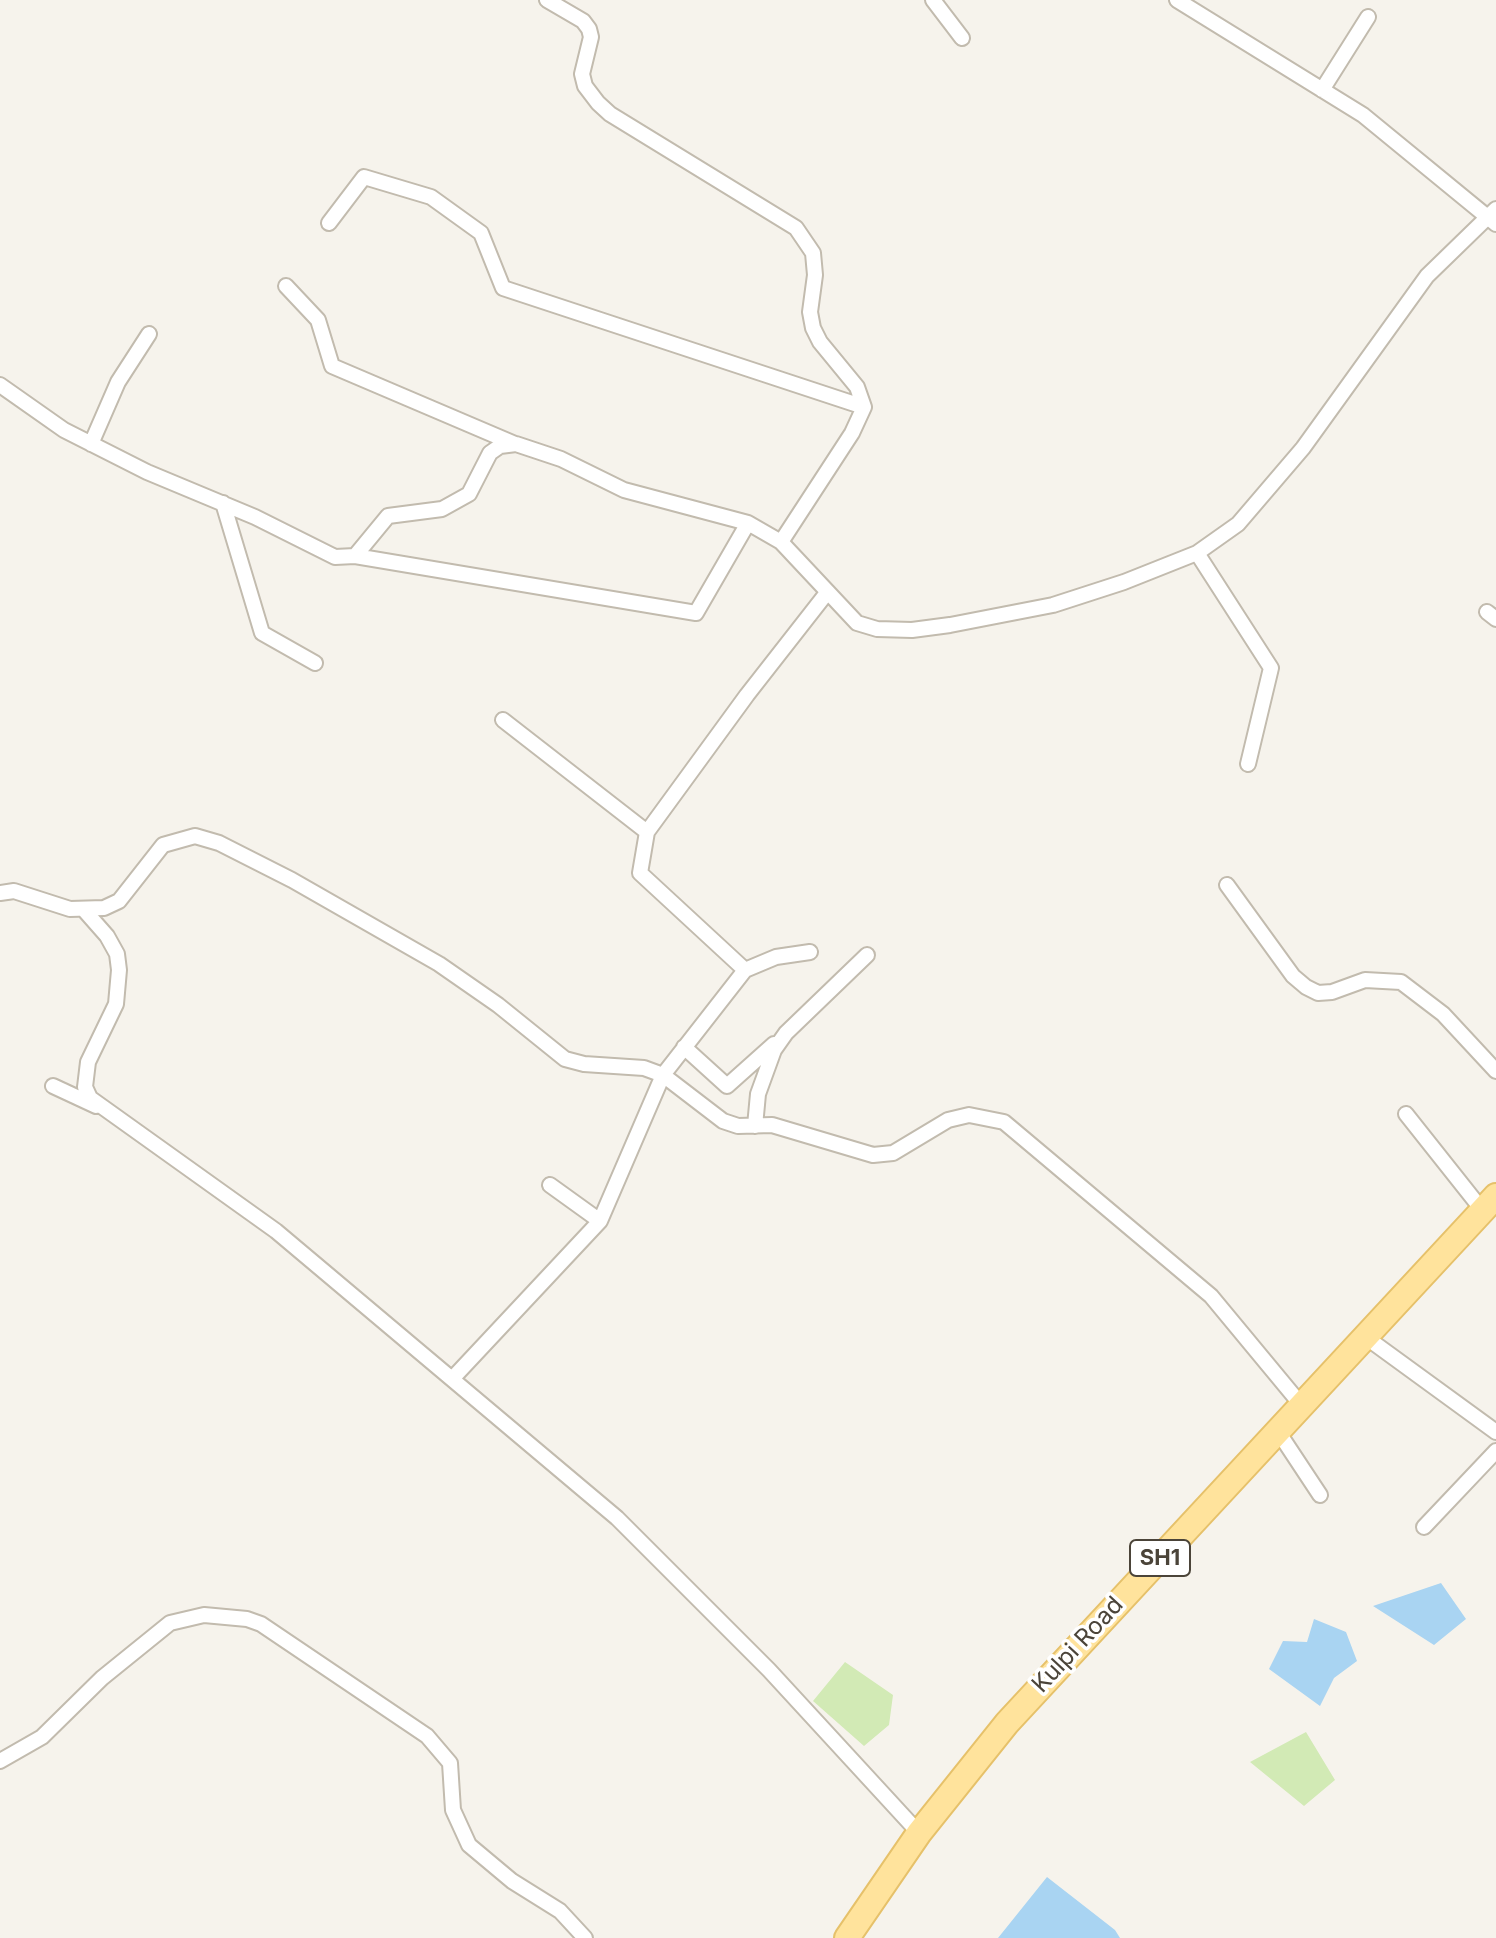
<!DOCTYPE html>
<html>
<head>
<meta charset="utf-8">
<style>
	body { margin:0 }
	canvas { display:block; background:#f6f3ec }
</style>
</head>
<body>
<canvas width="1496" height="1938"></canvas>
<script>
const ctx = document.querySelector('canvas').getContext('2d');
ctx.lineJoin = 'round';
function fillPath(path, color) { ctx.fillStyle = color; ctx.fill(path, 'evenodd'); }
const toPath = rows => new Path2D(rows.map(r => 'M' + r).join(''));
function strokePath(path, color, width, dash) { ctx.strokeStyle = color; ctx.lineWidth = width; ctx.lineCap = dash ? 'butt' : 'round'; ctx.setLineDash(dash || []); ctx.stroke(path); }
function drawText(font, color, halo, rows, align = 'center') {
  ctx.font = font + ' Inter,sans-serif'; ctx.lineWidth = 7; ctx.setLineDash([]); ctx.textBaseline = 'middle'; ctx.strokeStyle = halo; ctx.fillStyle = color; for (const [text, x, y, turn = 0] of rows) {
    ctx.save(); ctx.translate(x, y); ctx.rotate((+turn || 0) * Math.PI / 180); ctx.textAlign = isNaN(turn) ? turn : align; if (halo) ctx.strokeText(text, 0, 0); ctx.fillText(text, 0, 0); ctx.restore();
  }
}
fillPath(toPath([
	[845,1662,893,1695,889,1725,864,1746,813,1701],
	[1306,1732,1335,1780,1304,1806,1250,1762]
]), '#d2eab5');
fillPath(toPath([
	[1441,1583,1466,1619,1434,1645,1373,1606],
	[1314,1619,1346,1632,1357,1661,1334,1678,1320,1706,1269,1669,1283,1641,1307,1642],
	[1047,1877,1115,1930,1120,1938,998,1938]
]), '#a9d4f2');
const minor = toPath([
	[547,0,583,21,589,29,591,37,582,74,585,86,598,103,610,114,796,228,813,253,815,275,810,312,813,328,820,342,857,387,864,407,852,433,781,542],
	[933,0,962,38],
	[1177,0,1363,115,1496,224],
	[1322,90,1368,17],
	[329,223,364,177,431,197,481,233,503,288,864,407],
	[286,286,318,320,332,366,515,444],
	[0,385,64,430,147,472,255,517,335,557,355,556,388,516,442,509,469,494,490,453,500,446,516,444,561,459,624,490,748,523,781,542,857,623,877,629,912,630,950,625,1053,605,1124,582,1197,553,1238,524,1303,448,1427,276,1496,209],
	[91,444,118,382,149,334],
	[223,503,262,633,315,663],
	[1197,553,1271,668,1248,764],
	[355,556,696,613,748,523],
	[1487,612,1496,619],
	[503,720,647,832],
	[1227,885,1293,976,1306,987,1318,993,1332,992,1365,980,1401,982,1443,1014,1496,1071],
	[0,893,14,891,70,909,104,908,119,901,163,845,195,836,219,843,292,880,439,964,498,1005,565,1059,584,1064,644,1068,663,1075,723,1121,738,1126,772,1125,873,1155,893,1153,948,1120,969,1115,1004,1122,1211,1296,1303,1407],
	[85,911,107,936,117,954,119,970,116,1004,88,1062,85,1087,90,1098,276,1231,617,1518,769,1670,919,1833],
	[745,970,776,957,810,952],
	[684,1047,727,1086,774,1044],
	[53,1086,96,1106],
	[1406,1114,1483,1211],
	[755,1126,758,1094,774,1050,786,1033,867,955],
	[550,1185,600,1221],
	[1367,1338,1496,1432],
	[452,1379,600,1221,663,1075,745,970,640,873,647,832,747,695,826,594],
	[1279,1433,1320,1495],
	[1424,1527,1496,1451],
	[0,1761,42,1737,102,1678,170,1623,204,1615,247,1619,261,1624,427,1736,450,1763,453,1810,469,1845,512,1881,560,1911,585,1938]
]);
const primary = toPath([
	[847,1938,919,1833,1007,1723,1496,1196]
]);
strokePath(minor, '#c2bbae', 18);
strokePath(primary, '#e6c16a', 28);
strokePath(minor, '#fff', 14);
strokePath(primary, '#ffe39c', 24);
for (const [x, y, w] of [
	[1160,1558,60]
]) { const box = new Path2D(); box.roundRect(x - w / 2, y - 18, w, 36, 6); ctx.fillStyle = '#fff'; ctx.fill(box); strokePath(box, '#4b4439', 2); }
drawText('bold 22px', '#4b4439', null, [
	["SH1",1160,1558]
]);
drawText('24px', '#4b4439', '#fff', [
	["Kulpi Road",1078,1645,-47]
]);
</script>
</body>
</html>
